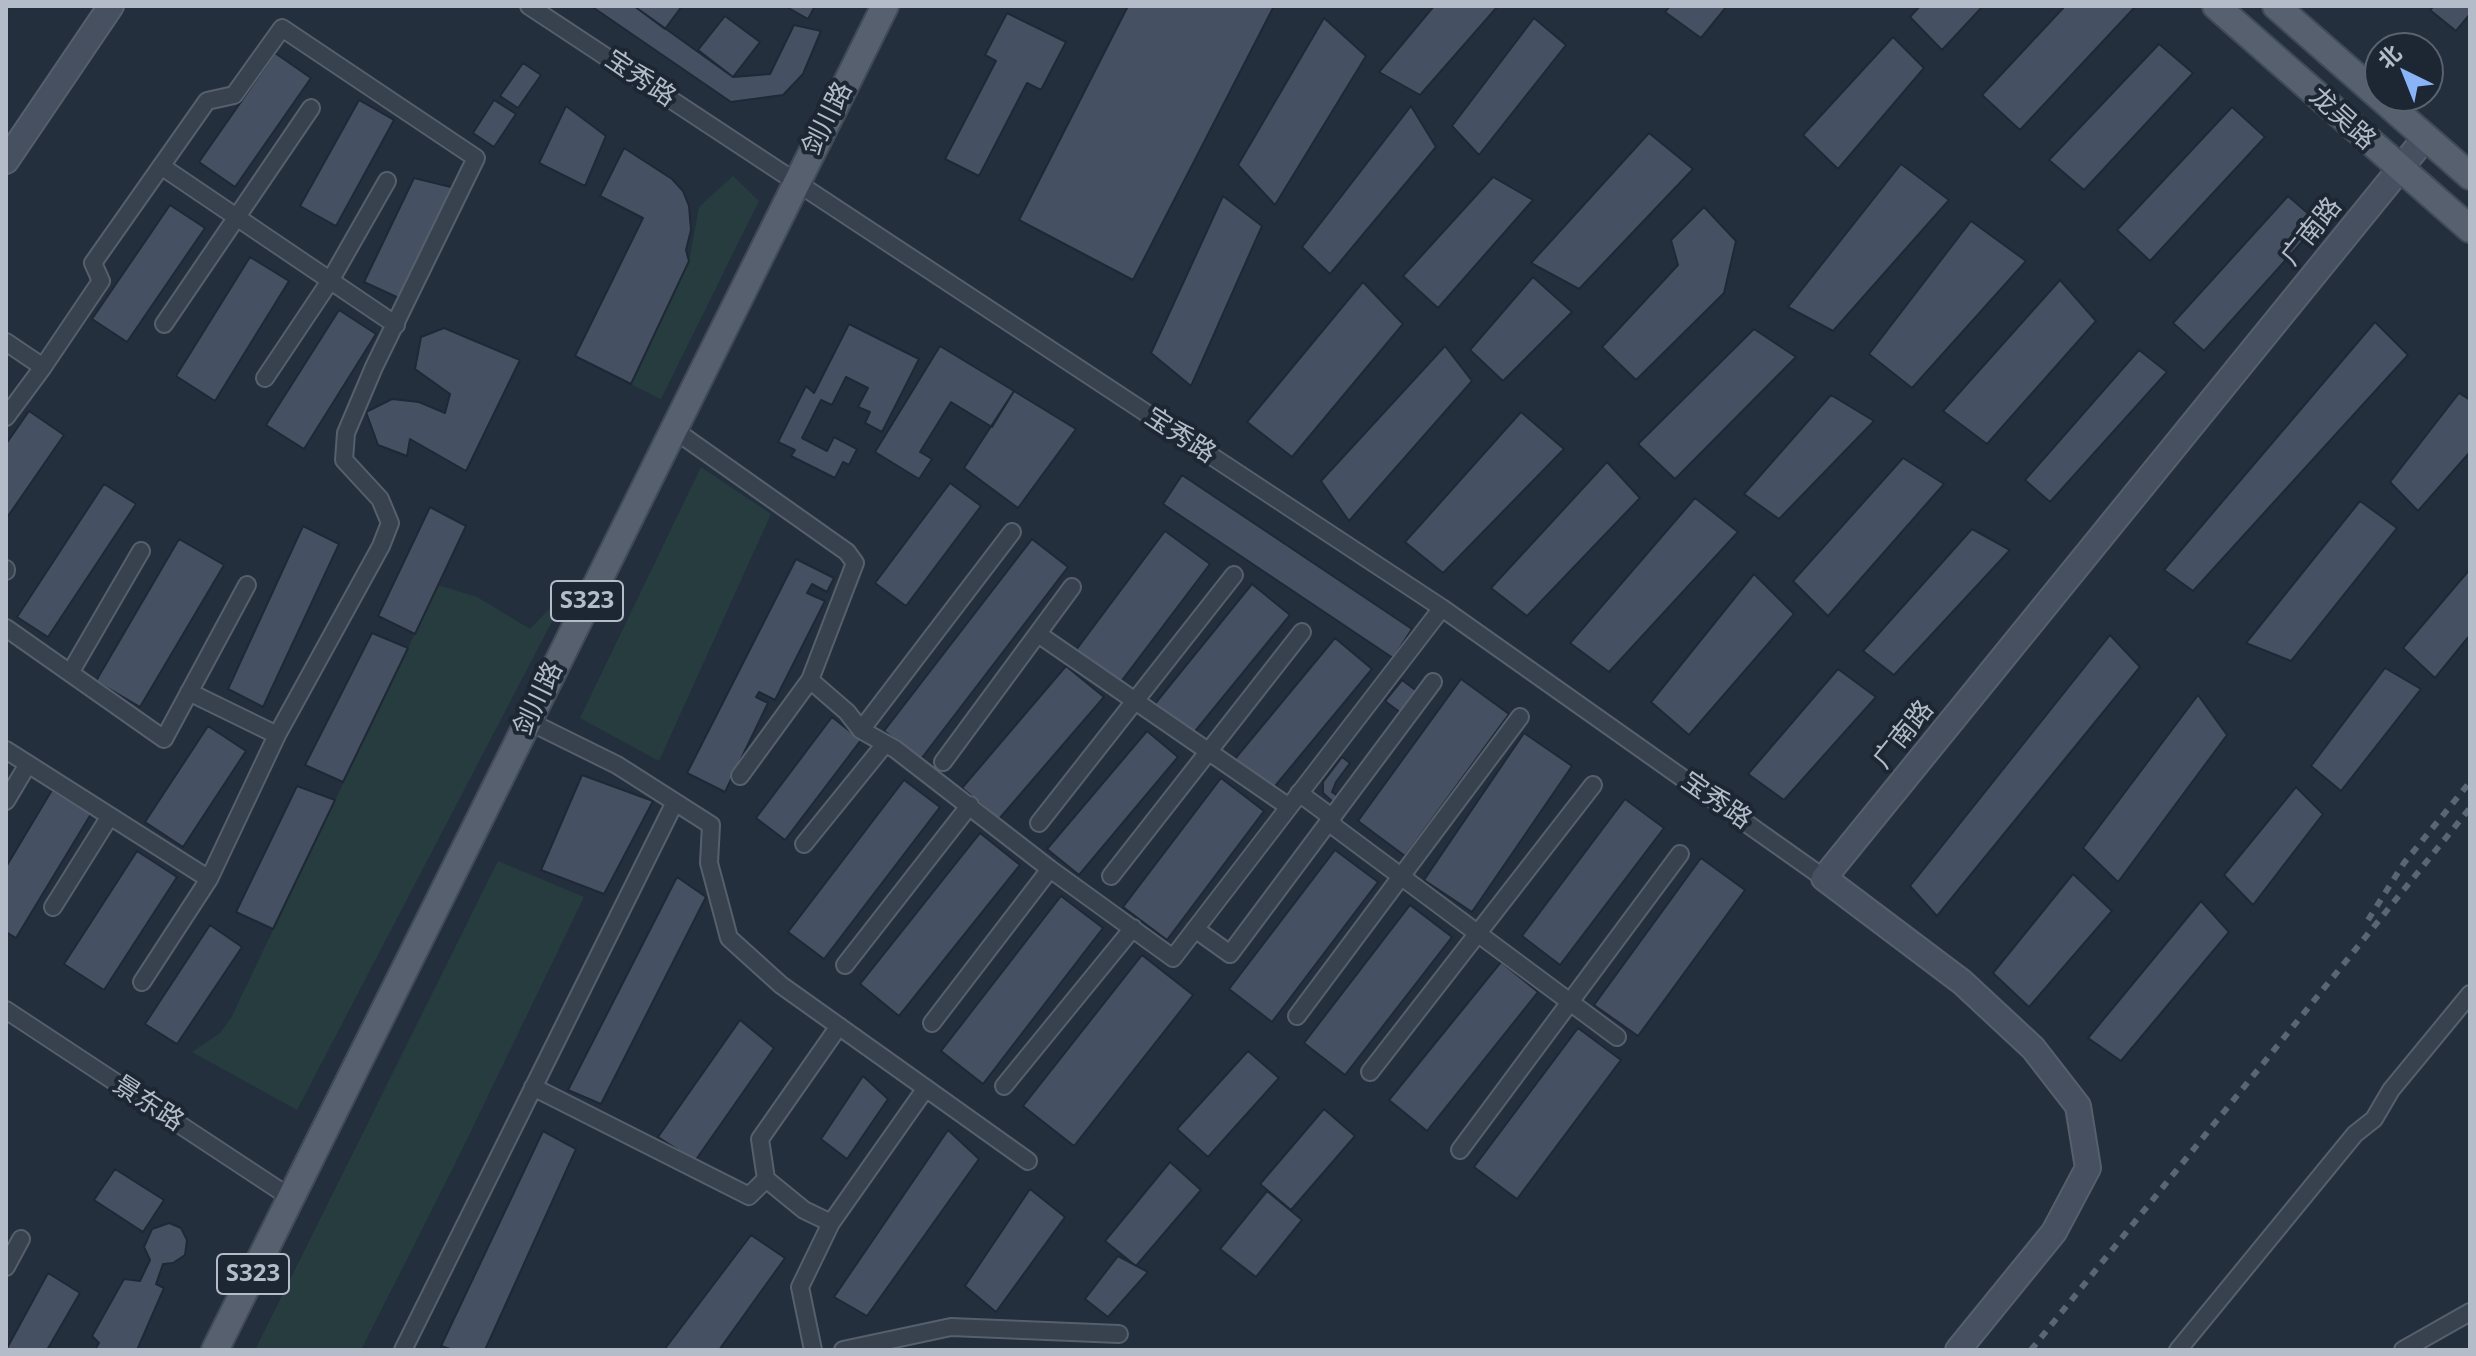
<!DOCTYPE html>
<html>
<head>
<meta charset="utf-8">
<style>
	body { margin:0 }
	#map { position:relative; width:2476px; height:1356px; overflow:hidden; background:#242f3e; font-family:"Noto Sans","Noto Sans SC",sans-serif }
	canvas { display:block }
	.frame { position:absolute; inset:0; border:8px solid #b4bcc9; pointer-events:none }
	.north { position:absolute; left:2364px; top:32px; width:80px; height:80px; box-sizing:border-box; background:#1d2633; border:2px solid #59626f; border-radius:50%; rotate:317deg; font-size:22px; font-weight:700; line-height:32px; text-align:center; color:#b4bcc9 }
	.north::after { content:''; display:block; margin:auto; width:28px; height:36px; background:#8ab4f8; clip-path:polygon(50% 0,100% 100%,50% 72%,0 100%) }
</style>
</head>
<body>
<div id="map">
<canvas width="2476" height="1356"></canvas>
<div class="frame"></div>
<div class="north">北</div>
</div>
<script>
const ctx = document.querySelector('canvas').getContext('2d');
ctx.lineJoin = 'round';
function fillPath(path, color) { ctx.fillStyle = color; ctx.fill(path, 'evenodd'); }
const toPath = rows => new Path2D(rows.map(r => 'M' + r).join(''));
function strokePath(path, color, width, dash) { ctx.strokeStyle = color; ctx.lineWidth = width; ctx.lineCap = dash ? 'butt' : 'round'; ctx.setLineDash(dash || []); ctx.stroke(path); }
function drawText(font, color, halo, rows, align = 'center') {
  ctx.font = font + ' "Noto Sans","Noto Sans SC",sans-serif'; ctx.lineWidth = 8; ctx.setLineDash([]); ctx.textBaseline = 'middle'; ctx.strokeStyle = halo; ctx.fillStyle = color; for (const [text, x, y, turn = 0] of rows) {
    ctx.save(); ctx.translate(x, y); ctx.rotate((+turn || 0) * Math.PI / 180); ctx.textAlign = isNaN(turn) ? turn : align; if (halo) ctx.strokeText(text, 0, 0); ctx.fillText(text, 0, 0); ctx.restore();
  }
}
fillPath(toPath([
	[733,176,759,201,661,399,631,384,689,261,699,207],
	[701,467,771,514,659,761,580,718],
	[438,585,477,597,530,629,570,587,297,1110,192,1052,220,1033,231,1018],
	[498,861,584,897,455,1164,361,1350,255,1350]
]), '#263c3f');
const building = toPath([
	[591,6,634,6,733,77,770,74,794,25,821,31,803,74,783,95,731,102,591,6],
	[634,6,682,6,665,29,634,6],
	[785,6,815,6,808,19,785,6],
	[1128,6,1274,6,1133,280,1019,220,1128,6],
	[1434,6,1498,6,1420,95,1379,72,1434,6],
	[1670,6,1727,6,1701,38,1665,12,1670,6],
	[1920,6,1983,6,1942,50,1910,17,1920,6],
	[2065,6,2135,7,2020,130,1982,95,2065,6],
	[2434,6,2470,6,2470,14,2456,31,2430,10,2434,6],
	[1007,13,1066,42,1041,90,1027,83,979,176,945,159,996,61,985,55,1007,13],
	[725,16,760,42,733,77,698,50,725,16],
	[1324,18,1366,56,1275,205,1238,165,1324,18],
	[1534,18,1566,45,1479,155,1452,126,1534,18],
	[1893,37,1924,68,1838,169,1803,135,1893,37],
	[2159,44,2193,73,2084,190,2049,160,2159,44],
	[275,53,311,78,235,187,199,162,275,53],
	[523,63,541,75,518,108,500,96,523,63],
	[359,100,394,120,336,226,300,206,359,100],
	[494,100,516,114,494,147,473,133,494,100],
	[566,106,606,136,585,186,539,163,566,106],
	[1411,106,1436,147,1330,274,1302,247,1411,106],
	[2232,107,2265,137,2150,261,2117,230,2232,107],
	[1649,133,1693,169,1579,289,1531,263,1649,133],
	[624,148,672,179,683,191,689,206,691,230,686,250,689,261,631,384,575,356,643,218,600,196,624,148],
	[1901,164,1949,200,1833,331,1788,307,1901,164],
	[1493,177,1533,200,1438,308,1403,276,1493,177],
	[414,178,455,188,401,299,364,282,414,178],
	[1223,196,1262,226,1191,386,1151,353,1223,196],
	[2288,196,2319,223,2204,351,2173,323,2288,196],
	[170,205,205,228,127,342,92,319,170,205],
	[1704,207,1736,241,1724,293,1636,380,1602,347,1678,265,1671,240,1704,207],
	[1971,221,2026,261,1912,388,1869,354,1971,221],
	[250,257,289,281,215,401,176,376,250,257],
	[1533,277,1572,312,1503,381,1470,350,1533,277],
	[2060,280,2096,321,1987,444,1943,411,2060,280],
	[1363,282,1403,324,1292,457,1247,422,1363,282],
	[339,310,376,334,304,449,266,425,339,310],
	[2375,322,2408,355,2193,591,2164,570,2375,322],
	[849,324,919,359,882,432,865,423,870,412,858,407,868,388,846,377,832,405,821,400,802,438,827,451,834,437,857,449,849,465,843,462,835,478,791,456,795,450,778,442,806,386,814,393,849,324],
	[444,328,520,360,466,471,410,439,407,456,378,445,366,412,392,399,419,402,445,413,450,394,415,369,421,337,444,328],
	[1754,329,1796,357,1675,479,1638,444,1754,329],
	[940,346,1014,391,992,427,951,402,920,452,932,459,919,479,875,452,940,346],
	[1445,346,1472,381,1349,521,1321,481,1445,346],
	[2139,350,2167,372,2050,502,2025,480,2139,350],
	[1014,391,1076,429,1018,508,964,468,1014,391],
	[2459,393,2470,400,2470,452,2418,511,2390,482,2459,393],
	[1831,395,1874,421,1779,519,1744,494,1831,395],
	[29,411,64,435,6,519,6,444,29,411],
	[1521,412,1564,449,1443,573,1405,542,1521,412],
	[1903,458,1944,484,1828,616,1793,581,1903,458],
	[1607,462,1640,498,1527,616,1491,588,1607,462],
	[1182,475,1412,629,1393,658,1163,504,1182,475],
	[950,483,981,506,906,606,875,583,950,483],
	[104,484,136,504,48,637,17,617,104,484],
	[1695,498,1738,532,1609,672,1570,643,1695,498],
	[2360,501,2397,528,2291,661,2246,643,2360,501],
	[430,507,466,526,415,634,378,616,430,507],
	[303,526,339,544,263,707,228,689,303,526],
	[1972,529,2010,550,1894,675,1863,651,1972,529],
	[1165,531,1210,564,1120,683,1076,650,1165,531],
	[179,539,224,565,140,707,96,681,179,539],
	[1032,539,1068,567,921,759,884,731,1032,539],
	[796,559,834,578,827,592,812,584,807,593,825,601,775,700,759,692,756,697,768,703,725,792,687,773,796,559],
	[2470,569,2470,635,2435,678,2403,648,2470,569],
	[1754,574,1794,614,1689,735,1651,702,1754,574],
	[1252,584,1290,615,1192,735,1154,705,1252,584],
	[372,633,408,648,343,782,305,765,372,633],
	[2110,635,2140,667,1937,916,1910,886,2110,635],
	[1335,638,1372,669,1271,791,1234,760,1335,638],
	[1066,666,1104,697,999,819,962,788,1066,666],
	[2385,668,2421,689,2341,791,2311,766,2385,668],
	[1838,669,1876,697,1784,800,1748,774,1838,669],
	[1461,679,1509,714,1405,856,1358,821,1461,679],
	[1402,680,1418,692,1401,713,1385,701,1402,680],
	[2198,695,2227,735,2118,882,2083,848,2198,695],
	[832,717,861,740,785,840,756,818,832,717],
	[208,726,246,751,183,847,145,822,208,726],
	[1147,731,1178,757,1079,875,1047,849,1147,731],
	[1524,733,1572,766,1472,912,1424,880,1524,733],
	[1342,757,1350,763,1336,782,1332,792,1339,797,1334,803,1323,793,1323,782,1342,757],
	[582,775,653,801,604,894,541,870,582,775],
	[1221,778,1264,811,1167,940,1123,907,1221,778],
	[904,780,940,807,824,959,788,932,904,780],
	[297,786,335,800,273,929,236,912,297,786],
	[2296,787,2323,814,2253,905,2224,875,2296,787],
	[52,790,91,814,16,938,6,932,6,867,52,790],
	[1625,799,1664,828,1560,965,1522,936,1625,799],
	[980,833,1020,865,899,1016,860,984,980,833],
	[1335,850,1378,882,1272,1022,1229,989,1335,850],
	[137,851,177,877,104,990,64,964,137,851],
	[1701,858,1745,890,1638,1036,1594,1005,1701,858],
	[2073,874,2112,911,2029,1007,1993,973,2073,874],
	[677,877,706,897,601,1104,568,1090,677,877],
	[1061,896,1103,928,983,1084,941,1051,1061,896],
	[2201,901,2229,932,2121,1061,2088,1038,2201,901],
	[1410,905,1452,937,1345,1075,1304,1043,1410,905],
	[210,925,242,947,177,1044,145,1024,210,925],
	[1142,955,1193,995,1074,1146,1023,1106,1142,955],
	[1501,962,1538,992,1427,1131,1389,1100,1501,962],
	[740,1020,774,1048,695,1161,658,1137,740,1020],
	[1578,1028,1621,1060,1517,1199,1474,1167,1578,1028],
	[1248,1051,1279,1078,1208,1157,1177,1129,1248,1051],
	[863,1076,888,1099,847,1159,821,1139,863,1076],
	[1324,1109,1355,1136,1291,1210,1260,1184,1324,1109],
	[948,1130,979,1159,867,1316,834,1297,948,1130],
	[543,1131,576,1149,485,1350,453,1350,441,1346,543,1131],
	[1170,1162,1201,1190,1136,1266,1105,1241,1170,1162],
	[115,1169,164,1200,143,1232,94,1200,115,1169],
	[1030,1189,1065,1217,996,1312,965,1286,1030,1189],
	[1267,1191,1302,1220,1256,1277,1220,1249,1267,1191],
	[169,1223,181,1228,187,1240,185,1255,173,1263,163,1264,156,1284,164,1288,137,1350,95,1350,99,1343,92,1336,124,1279,140,1281,150,1260,144,1247,152,1229,169,1223],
	[751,1235,785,1258,719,1350,664,1350,751,1235],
	[1118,1256,1148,1272,1108,1317,1085,1299,1118,1256],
	[48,1273,80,1293,47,1350,6,1350,48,1273]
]);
fillPath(building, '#455162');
strokePath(building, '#1f2835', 2);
const street = toPath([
	[529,6,1442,608,1824,878],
	[161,166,396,325],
	[164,324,311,108],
	[6,342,43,367,6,417],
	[43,367,101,281,93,263,207,101,234,95,282,28,476,158,374,367,346,433,344,460,380,499,390,523,381,546,277,735,209,879,142,982],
	[265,378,330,281,387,181],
	[673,429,847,552,855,563,810,680,847,712,861,730,895,749,1050,869,1173,958,1442,608],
	[6,569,6,571],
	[6,628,164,739,247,585],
	[1038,634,1289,807],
	[70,673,141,551],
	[189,692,277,735],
	[528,721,617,765,711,825,709,863,729,938,781,985,1028,1161],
	[861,730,1012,532],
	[6,750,209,879],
	[943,762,1072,587],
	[740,776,810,680],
	[1299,793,1326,813,1336,828,1617,1037],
	[6,801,28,764],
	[1039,823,1234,575],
	[804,844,885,744],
	[1111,876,1302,632],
	[53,907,110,816],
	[1195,929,1230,954,1433,682],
	[845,965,970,805],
	[6,1010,291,1198],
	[1297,1016,1520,717],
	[932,1023,1050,869],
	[1370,1072,1593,785],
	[1004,1086,1133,928],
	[533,1087,749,1196,766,1179],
	[1460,1150,1680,854],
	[831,1223,926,1088],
	[6,1267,21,1239],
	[403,1350,675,802],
	[813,1350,800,1287,831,1223,804,1210,766,1179,760,1139,839,1026],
	[843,1350,951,1327,1119,1334],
	[2178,1350,2355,1134,2374,1119,2391,1090,2470,994],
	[2403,1350,2470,1312]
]);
const secondary = toPath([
	[6,161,111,6],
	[1958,1350,2054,1232,2088,1168,2078,1106,2033,1048,1962,982,1824,878,2425,138]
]);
const primary = toPath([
	[2216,6,2470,229],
	[2276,6,2470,176],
	[215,1350,885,6]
]);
strokePath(street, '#565f6c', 20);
strokePath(secondary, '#565f6c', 28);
strokePath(primary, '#414a57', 30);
strokePath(street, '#38414e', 16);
strokePath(secondary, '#465061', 24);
strokePath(primary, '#56606e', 26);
strokePath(toPath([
	[2368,920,2404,863,2470,782],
	[2031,1350,2470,808]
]), '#5a6575', 6, [8, 8]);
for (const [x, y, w] of [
	[587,601,72],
	[253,1274,72]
]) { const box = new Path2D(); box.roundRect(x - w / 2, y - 20, w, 40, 6); ctx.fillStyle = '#1d2633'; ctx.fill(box); strokePath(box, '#b4bcc9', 2); }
drawText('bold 24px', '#b4bcc9', null, [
	["S323",587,601],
	["S323",253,1274]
]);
drawText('26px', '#b4bcc9', '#1d2633', [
	["宝秀路",640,79,34],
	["剑川路",828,119,-63],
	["龙吴路",2342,119,42],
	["广南路",2312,232,-51],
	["宝秀路",1180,436,33],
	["剑川路",539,699,-64],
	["广南路",1904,735,-51],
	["宝秀路",1716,801,35],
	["景东路",148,1104,33]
]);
</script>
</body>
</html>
